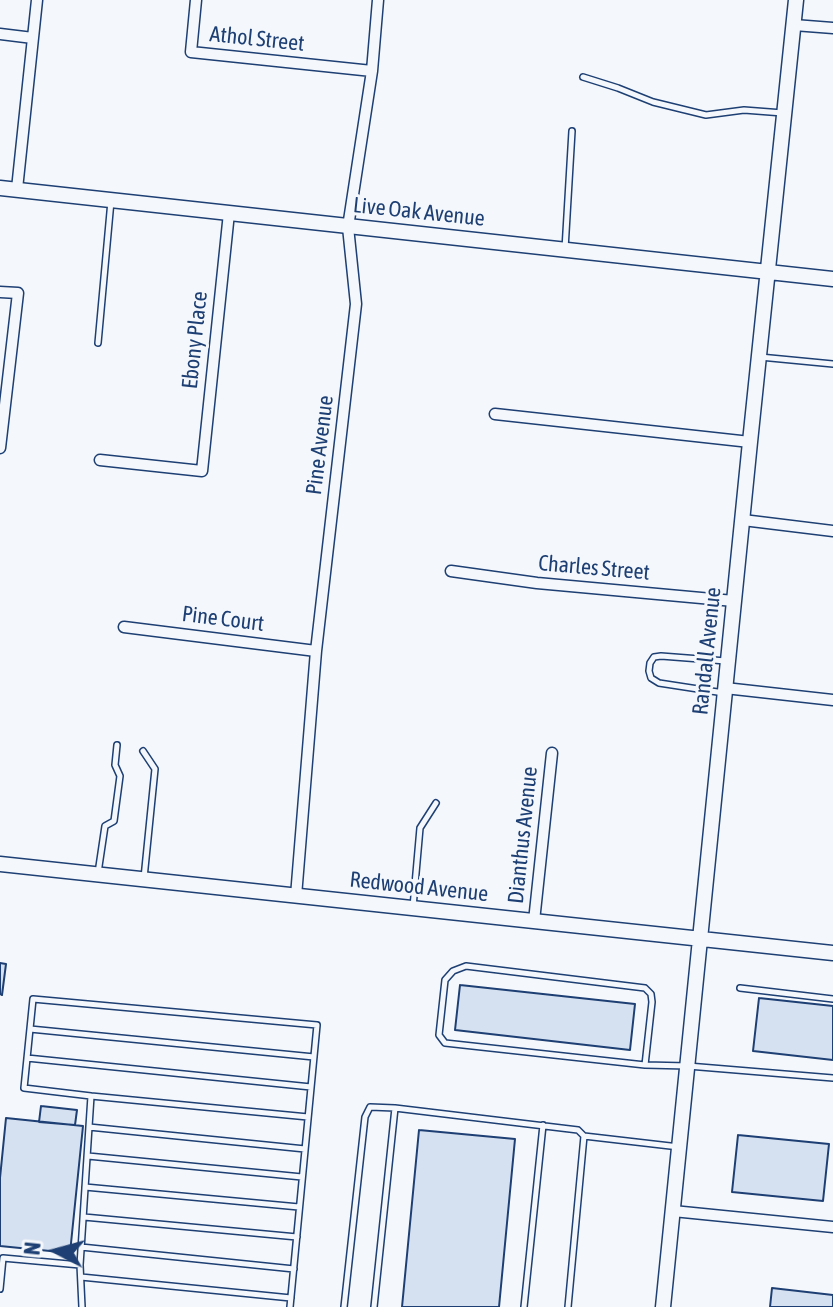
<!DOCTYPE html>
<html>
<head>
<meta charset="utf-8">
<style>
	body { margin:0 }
	#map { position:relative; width:833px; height:1307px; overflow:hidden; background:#f4f7fb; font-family:"Asap Condensed",sans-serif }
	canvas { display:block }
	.north { position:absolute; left:16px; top:1211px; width:80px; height:80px; -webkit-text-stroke:6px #f4f7fb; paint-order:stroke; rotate:276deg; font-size:22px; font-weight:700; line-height:32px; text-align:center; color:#1d3f73 }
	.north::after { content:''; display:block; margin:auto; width:28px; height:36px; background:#1d3f73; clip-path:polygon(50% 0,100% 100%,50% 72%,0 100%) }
</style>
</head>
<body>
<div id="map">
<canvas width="833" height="1307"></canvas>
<div class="north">N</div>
</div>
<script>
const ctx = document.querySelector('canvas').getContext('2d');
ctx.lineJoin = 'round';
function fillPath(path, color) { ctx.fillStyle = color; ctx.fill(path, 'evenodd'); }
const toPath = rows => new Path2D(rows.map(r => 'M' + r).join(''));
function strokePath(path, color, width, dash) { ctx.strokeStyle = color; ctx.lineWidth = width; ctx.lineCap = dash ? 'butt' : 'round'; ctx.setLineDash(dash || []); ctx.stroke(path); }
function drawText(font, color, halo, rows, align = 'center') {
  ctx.font = font + ' "Asap Condensed",sans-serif'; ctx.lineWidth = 6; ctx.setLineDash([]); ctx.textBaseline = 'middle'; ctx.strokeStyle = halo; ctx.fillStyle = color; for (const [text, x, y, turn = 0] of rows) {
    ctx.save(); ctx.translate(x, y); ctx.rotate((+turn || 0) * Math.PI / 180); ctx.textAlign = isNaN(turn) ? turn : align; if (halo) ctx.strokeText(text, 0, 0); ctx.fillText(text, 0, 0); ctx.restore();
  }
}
const building = toPath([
	[0,963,6,964,2,995,0,994,0,963],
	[460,985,635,1004,630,1050,455,1030,460,985],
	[759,998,833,1006,833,1060,753,1051,759,998],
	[41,1106,77,1110,75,1125,39,1122,41,1106],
	[6,1118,83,1126,70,1253,0,1246,0,1178,6,1118],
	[419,1130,515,1139,499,1307,402,1307,419,1130],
	[738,1135,829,1144,823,1201,732,1192,738,1135],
	[772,1288,833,1295,833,1307,770,1307,772,1288]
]);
fillPath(building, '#d5e0f0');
strokePath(building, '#1d3f73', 2);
const lane = toPath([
	[583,77,618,88,653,102,706,115,744,110,783,113],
	[565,249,572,131],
	[98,343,111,201],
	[760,357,833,364],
	[724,693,659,683,651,678,649,671,650,663,654,657,661,656,726,661],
	[143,751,155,769,144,878],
	[98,873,105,826,114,821,120,776,115,765,117,745],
	[413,907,420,828,436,803],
	[740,988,833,999],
	[30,1029,314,1057],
	[27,1058,311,1087],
	[645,1065,652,1002,651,994,645,988,466,966,453,971,445,980,439,1035,445,1043,645,1065,688,1066,833,1078],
	[91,1096,308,1117],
	[89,1127,305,1149],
	[584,1136,679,1147],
	[88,1156,302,1177],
	[85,1187,299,1207],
	[84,1217,297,1237],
	[81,1247,294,1269],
	[81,1277,291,1298],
	[0,1289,3,1258,80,1265],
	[82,1307,80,1265,91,1096,24,1088,33,999,317,1025,290,1307],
	[344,1307,365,1117,370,1107,395,1108],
	[374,1307,395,1108,578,1130,584,1136,568,1307],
	[524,1307,543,1125]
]);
const street = toPath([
	[196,0,191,52,372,71],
	[794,25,833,28],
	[0,34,33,38],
	[17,189,37,0],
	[0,292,18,293,0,448],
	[495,414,750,442],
	[100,460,202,471,229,213],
	[743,520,833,531],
	[451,571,537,583,734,601],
	[124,627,316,651],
	[725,688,833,700],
	[296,896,316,651,356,304,348,227,372,71,378,0],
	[534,921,552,753],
	[673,1211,833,1227]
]);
const secondary = toPath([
	[0,188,833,279],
	[0,864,833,953],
	[663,1307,750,442,796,0]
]);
strokePath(lane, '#1d3f73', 8);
strokePath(street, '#1d3f73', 13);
strokePath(secondary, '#1d3f73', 17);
strokePath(lane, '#f4f7fb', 5);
strokePath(street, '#f4f7fb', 10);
strokePath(secondary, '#f4f7fb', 14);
drawText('22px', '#1d3f73', '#f4f7fb', [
	["Athol Street",257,39,6],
	["Live Oak Avenue",419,212,6],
	["Ebony Place",195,340,-84],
	["Pine Avenue",320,445,-83],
	["Charles Street",594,568,5],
	["Pine Court",223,619,7],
	["Randall Avenue",707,651,-84],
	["Dianthus Avenue",523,835,-84],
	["Redwood Avenue",419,887,6]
]);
</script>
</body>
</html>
